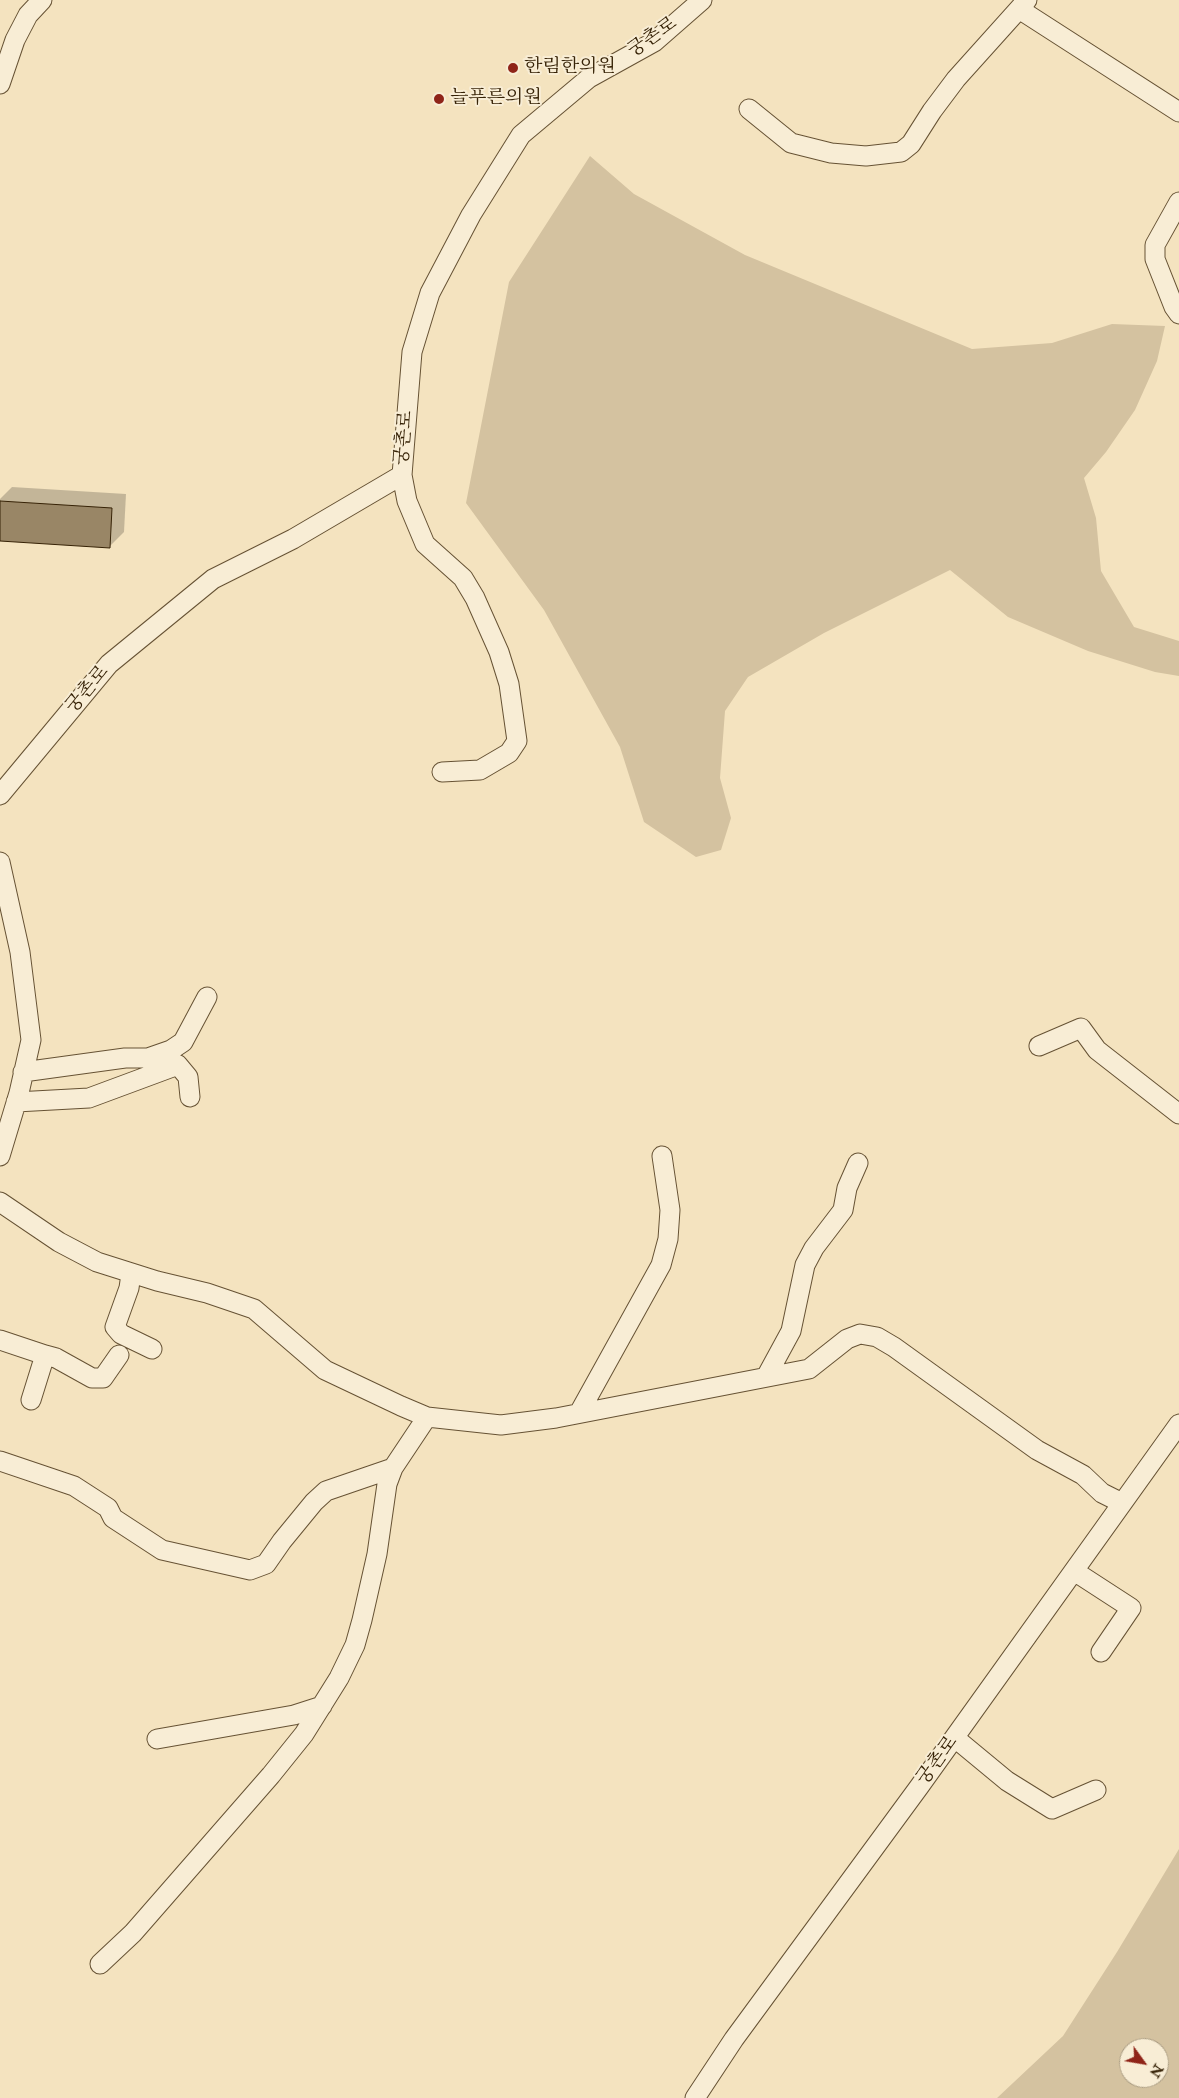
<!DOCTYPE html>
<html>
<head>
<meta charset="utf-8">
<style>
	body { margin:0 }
	#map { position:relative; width:1179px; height:2098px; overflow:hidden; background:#f4e3bf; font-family:"IM FELL Double Pica",serif }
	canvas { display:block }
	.north { position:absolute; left:1119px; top:2038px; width:50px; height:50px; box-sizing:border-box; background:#f8edd5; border:1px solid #aa9c82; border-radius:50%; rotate:122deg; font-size:14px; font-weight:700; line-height:20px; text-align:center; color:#362206 }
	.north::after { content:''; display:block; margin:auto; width:18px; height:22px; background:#8f2418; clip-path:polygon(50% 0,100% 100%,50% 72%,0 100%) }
</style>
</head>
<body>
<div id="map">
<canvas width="1179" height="2098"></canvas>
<div class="north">N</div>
</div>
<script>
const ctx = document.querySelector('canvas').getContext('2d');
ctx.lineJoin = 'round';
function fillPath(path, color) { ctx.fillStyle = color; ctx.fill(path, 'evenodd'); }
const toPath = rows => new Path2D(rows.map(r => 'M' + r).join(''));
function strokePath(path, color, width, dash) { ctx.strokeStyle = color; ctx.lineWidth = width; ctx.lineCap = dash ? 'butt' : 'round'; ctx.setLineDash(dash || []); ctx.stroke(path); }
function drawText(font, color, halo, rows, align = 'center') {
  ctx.font = font + ' "IM FELL Double Pica","Noto Serif KR",serif'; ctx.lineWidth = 4; ctx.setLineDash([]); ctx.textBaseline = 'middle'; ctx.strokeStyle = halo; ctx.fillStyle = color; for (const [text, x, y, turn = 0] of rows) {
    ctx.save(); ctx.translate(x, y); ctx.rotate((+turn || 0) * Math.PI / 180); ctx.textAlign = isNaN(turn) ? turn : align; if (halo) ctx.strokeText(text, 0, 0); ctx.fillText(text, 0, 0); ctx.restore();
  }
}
fillPath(toPath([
	[590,156,634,194,745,255,972,349,1052,343,1112,324,1165,326,1157,361,1135,410,1106,452,1084,478,1096,518,1101,571,1134,627,1179,641,1179,676,1155,672,1088,651,1008,617,950,570,824,633,748,677,725,711,720,778,731,818,721,850,696,857,644,822,620,747,544,610,466,503,509,282],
	[1179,1849,1179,2098,997,2098,1063,2036,1117,1952],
	[1129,2048,1159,2048,1159,2078,1129,2078]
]), '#d4c2a0');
fillPath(toPath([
	[12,487,126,494,124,532,109,547,0,540,0,499]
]), '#0003');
const building = toPath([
	[0,501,112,508,110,548,0,541,0,501]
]);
fillPath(building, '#998666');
strokePath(building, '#362206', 1);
const minor = toPath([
	[1019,9,1179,112],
	[0,84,15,40,28,15,42,0],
	[749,109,791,143,831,153,866,156,901,152,911,144,932,111,956,79,1027,0],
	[1179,202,1155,245,1155,259,1174,307,1179,314],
	[402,475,407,501,425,544,463,578,475,598,499,652,509,684,517,741,509,753,480,770,442,772],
	[0,795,109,664,213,579,293,539,402,475,412,352,430,293,471,215,521,135,589,78,654,42,702,0],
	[0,862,20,952,31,1040,19,1093,0,1156],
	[1039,1046,1081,1028,1097,1050,1179,1114],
	[23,1072,125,1058,148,1058,171,1050,183,1042,207,997],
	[16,1102,89,1098,178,1065,188,1077,190,1097],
	[0,1202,59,1242,97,1262,157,1281,207,1293,254,1309,325,1370,401,1406,427,1417,501,1425,556,1418,809,1369,847,1339,860,1334,877,1337,894,1347,1037,1450,1083,1475,1102,1493,1122,1503],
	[131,1274,129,1288,115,1327,121,1334,152,1349],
	[0,1340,45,1355,31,1400],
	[45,1355,56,1358,92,1378,103,1378,119,1355],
	[766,1377,791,1331,805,1265,814,1248,843,1210,847,1188,858,1163],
	[579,1413,661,1265,668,1239,670,1210,662,1156],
	[0,1461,74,1486,108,1508,113,1518,162,1550,250,1570,266,1564,282,1541,314,1502,326,1491,393,1468,427,1417],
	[1074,1571,1131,1608,1101,1652],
	[955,1738,1007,1781,1052,1809,1096,1790],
	[157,1739,294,1715,322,1706],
	[100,1964,133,1933,271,1775,304,1734,339,1678,355,1645,362,1620,377,1554,387,1484,393,1468],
	[695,2098,734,2039,919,1787,1179,1424]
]);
strokePath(minor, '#665234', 21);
strokePath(minor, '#f8edd5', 19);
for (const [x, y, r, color] of [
	[513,68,6,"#8f2418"],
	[439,99,6,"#8f2418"]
]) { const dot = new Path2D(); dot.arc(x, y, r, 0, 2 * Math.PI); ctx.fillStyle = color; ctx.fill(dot); strokePath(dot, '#f8edd5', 2); }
drawText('19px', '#362206', '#f8edd5', [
	["궁촌로",653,38,-35],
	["궁촌로",405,438,-85],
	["궁촌로",88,690,-50],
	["궁촌로",938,1761,-54]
]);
drawText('19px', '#362206', '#f8edd5', [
	["한림한의원",524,68],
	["늘푸른의원",450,99]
], 'left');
</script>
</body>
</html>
